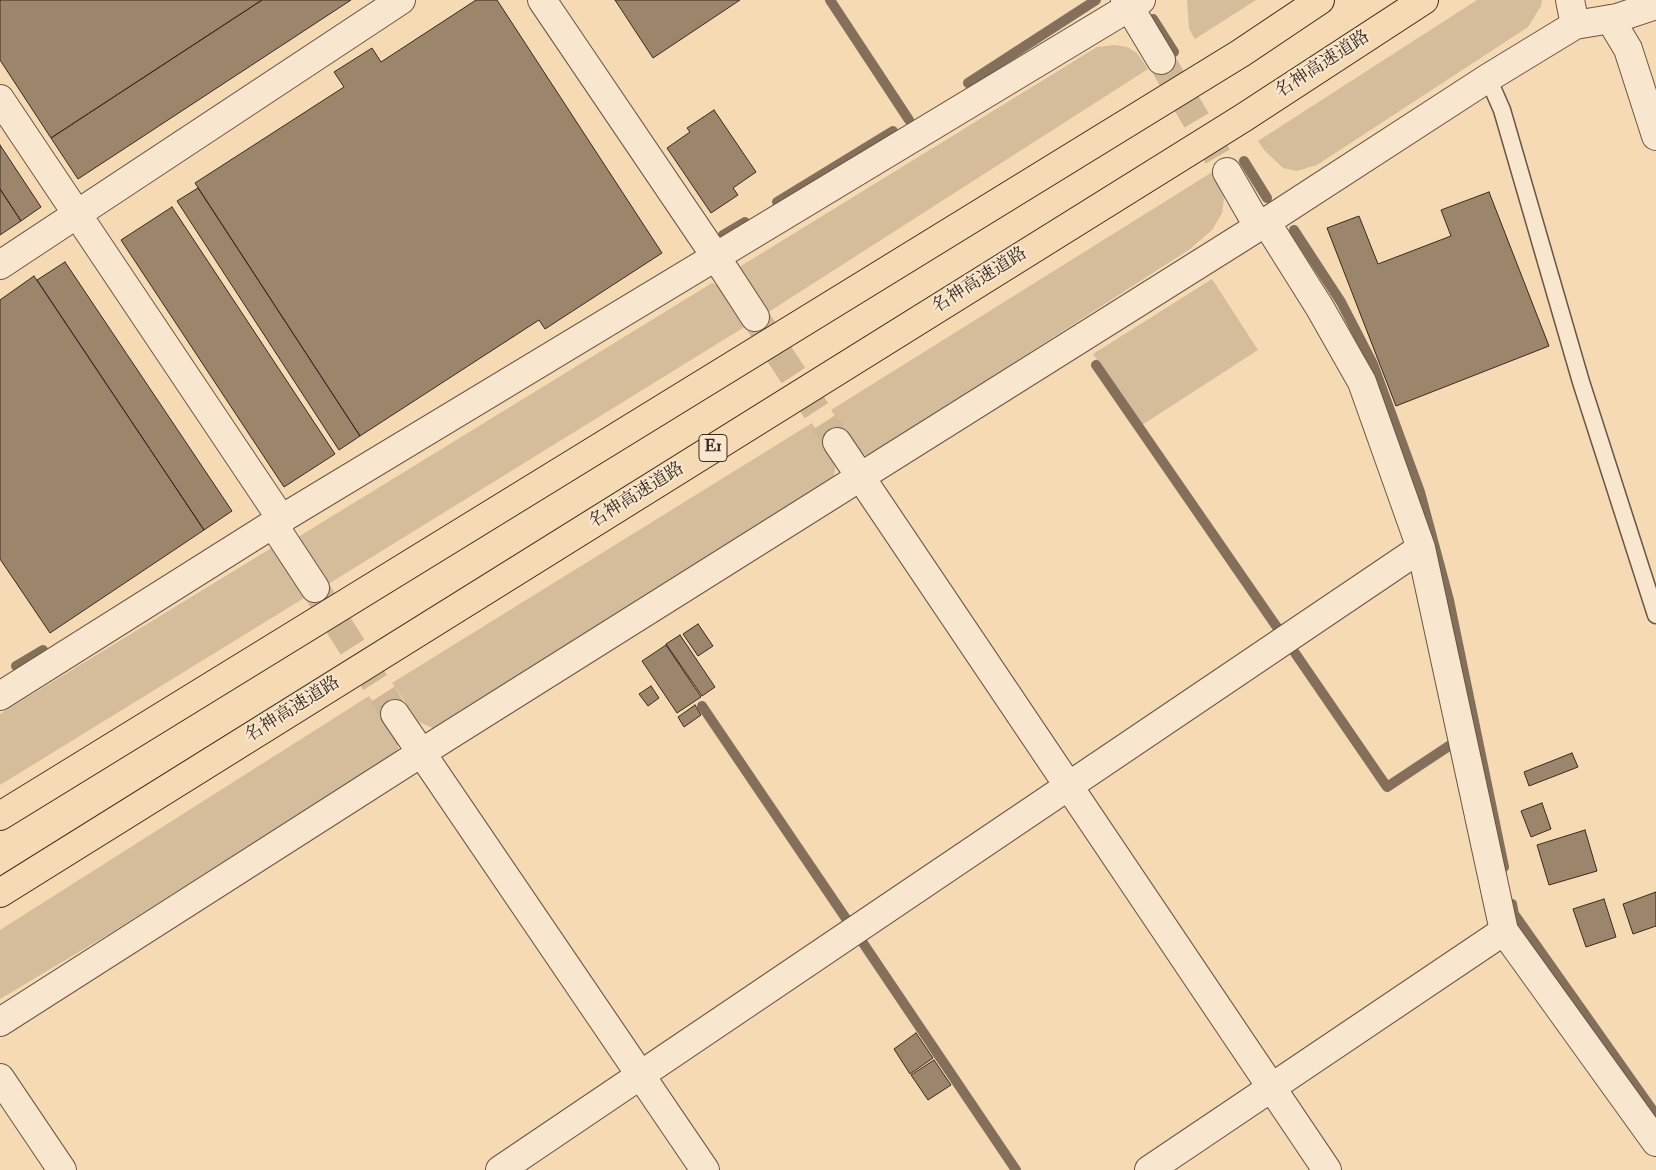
<!DOCTYPE html>
<html>
<head>
<meta charset="utf-8">
<style>
	body { margin:0 }
	canvas { display:block; background:#f5dab3 }
</style>
</head>
<body>
<canvas width="1656" height="1170"></canvas>
<script>
const ctx = document.querySelector('canvas').getContext('2d');
ctx.lineJoin = 'round';
function fillPath(path, color) { ctx.fillStyle = color; ctx.fill(path, 'evenodd'); }
const toPath = rows => new Path2D(rows.map(r => 'M' + r).join(''));
function strokePath(path, color, width, dash) { ctx.strokeStyle = color; ctx.lineWidth = width; ctx.lineCap = dash ? 'butt' : 'round'; ctx.setLineDash(dash || []); ctx.stroke(path); }
function drawText(font, color, halo, rows, align = 'center') {
  ctx.font = font + ' "IM FELL Double Pica","Noto Serif JP",serif'; ctx.lineWidth = 4; ctx.setLineDash([]); ctx.textBaseline = 'middle'; ctx.strokeStyle = halo; ctx.fillStyle = color; for (const [text, x, y, turn = 0] of rows) {
    ctx.save(); ctx.translate(x, y); ctx.rotate((+turn || 0) * Math.PI / 180); ctx.textAlign = isNaN(turn) ? turn : align; if (halo) ctx.strokeText(text, 0, 0); ctx.fillText(text, 0, 0); ctx.restore();
  }
}
fillPath(toPath([
	[1187,0,1256,0,1195,39,1189,29],
	[1477,0,1542,0,1541,6,1528,27,1317,165,1297,171,1283,168,1265,151,1258,141],
	[1115,45,1127,47,1137,53,1148,69,767,313,740,273,741,266,1097,47],
	[1214,171,1220,183,1224,199,1222,213,1212,230,1190,249,869,456,859,454,831,410],
	[1212,279,1258,350,1142,425,1093,354],
	[712,283,719,286,746,326,325,586,295,539],
	[812,423,836,462,834,476,433,728,419,722,392,683],
	[273,547,309,595,0,785,0,714],
	[369,696,398,739,398,751,109,934,0,999,0,930]
]), '#d5bc9a');
strokePath(toPath([
	[830,0,909,120],
	[1153,19,1174,52],
	[968,83,1096,0],
	[1244,161,1267,198],
	[777,202,893,131],
	[1294,230,1341,302,1373,364,1420,492,1449,600,1504,867],
	[723,235,745,222],
	[1096,365,1281,633],
	[1295,653,1387,787,1455,742],
	[16,666,43,650],
	[702,706,849,923],
	[1512,904,1514,914,1656,1115],
	[863,943,1016,1170]
]), '#84705a', 10);
const building = toPath([
	[0,0,262,0,51,138,0,60,0,0],
	[262,0,351,0,78,179,51,138,262,0],
	[476,0,497,0,662,253,545,329,539,320,360,436,195,183,344,87,334,72,372,48,381,62,476,0],
	[615,0,740,0,653,58,615,0],
	[714,110,756,172,733,188,738,195,711,213,667,148,690,132,687,128,714,110],
	[0,145,41,207,21,221,0,189,0,145],
	[198,188,360,436,339,450,177,201,198,188],
	[0,189,21,221,0,235,0,189],
	[1489,192,1549,346,1396,406,1327,228,1359,216,1378,264,1451,236,1441,210,1489,192],
	[172,207,335,454,284,487,121,240,172,207],
	[65,262,232,511,204,530,37,280,65,262],
	[34,276,204,530,50,633,0,559,0,300,34,276],
	[698,624,713,646,698,656,683,634,698,624],
	[680,635,715,687,702,696,666,644,680,635],
	[666,645,701,697,677,713,642,661,666,645],
	[651,686,659,698,648,706,639,694,651,686],
	[695,705,701,715,684,727,678,717,695,705],
	[1572,753,1578,767,1529,786,1524,772,1572,753],
	[1542,803,1551,829,1531,837,1521,811,1542,803],
	[1585,830,1597,871,1549,885,1537,845,1585,830],
	[1656,892,1656,926,1633,934,1623,904,1656,892],
	[1604,899,1616,937,1586,947,1573,909,1604,899],
	[916,1033,933,1058,910,1074,894,1049,916,1033],
	[934,1060,951,1085,928,1100,911,1075,934,1060]
]);
fillPath(building, '#9b866c');
strokePath(building, '#3a2a1f', 1);
strokePath(toPath([
	[1161,60,1227,172],
	[755,317,837,442],
	[315,588,395,714]
]), '#d0b795', 28, [28, 14]);
const service = toPath([
	[1488,78,1502,110,1581,382,1656,615]
]);
const minor = toPath([
	[542,0,716,257,755,317],
	[1125,0,1161,60],
	[1570,0,1575,25],
	[1610,19,1628,49,1656,136],
	[0,99,282,520],
	[1227,172,1258,226],
	[1266,222,1320,308,1362,382,1421,548,1504,931,1656,1142],
	[0,265,401,0],
	[837,442,1327,1170],
	[273,524,315,588],
	[0,696,273,524,1141,0],
	[395,714,705,1170],
	[0,1022,421,753,1266,222,1488,78,1575,25,1617,18,1656,5],
	[500,1170,1421,548],
	[1149,1170,1504,931]
]);
const tertiary = toPath([
	[0,1078,62,1170]
]);
const motorway = toPath([
	[0,816,1241,53,1320,0],
	[0,893,1243,118,1424,0]
]);
strokePath(service, '#695644', 19);
strokePath(minor, '#695644', 30);
strokePath(tertiary, '#695644', 30);
strokePath(motorway, '#3a2a1f', 30);
strokePath(service, '#f8e7ce', 16);
strokePath(minor, '#f8e7ce', 28);
strokePath(tertiary, '#f8e7ce', 28);
strokePath(motorway, '#f5dab3', 28);
for (const [x, y, w] of [
	[713,448,28]
]) { const box = new Path2D(); box.roundRect(x - w / 2, y - 13.5, w, 27, 4); ctx.fillStyle = '#f8e7ce'; ctx.fill(box); strokePath(box, '#3a2a1f', 1); }
drawText('bold 16px', '#3a2a1f', null, [
	["E1",713,448]
]);
drawText('18px', '#3a2a1f', '#f8e7ce', [
	["名神高速道路",1323,65,-33],
	["名神高速道路",980,281,-32],
	["名神高速道路",637,496,-32],
	["名神高速道路",293,710,-32]
]);
</script>
</body>
</html>
